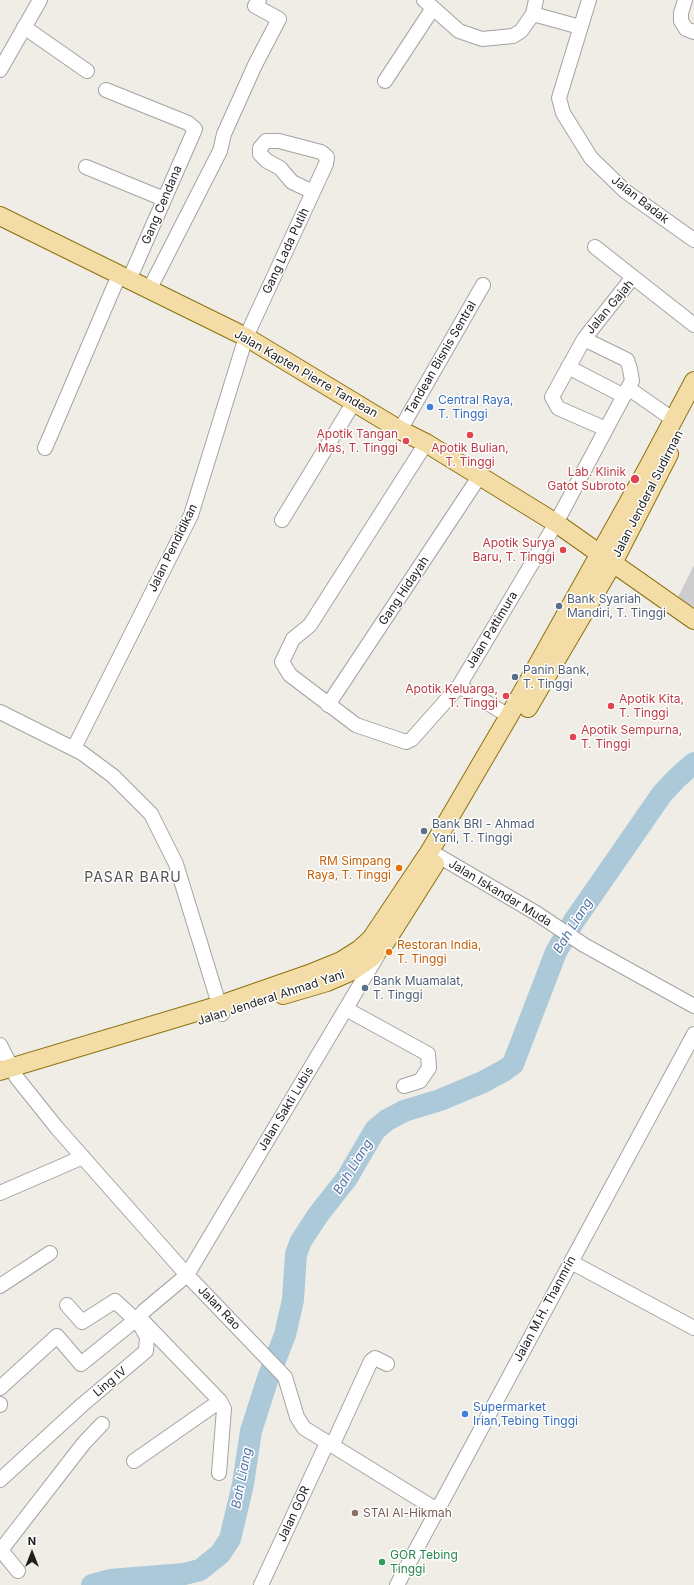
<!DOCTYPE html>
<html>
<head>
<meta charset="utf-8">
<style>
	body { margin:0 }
	#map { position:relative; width:694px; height:1585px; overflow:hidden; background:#efede6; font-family:Inter,sans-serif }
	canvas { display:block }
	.north { position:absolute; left:12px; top:1533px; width:40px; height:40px; -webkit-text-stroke:3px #fff; paint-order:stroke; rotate:0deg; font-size:11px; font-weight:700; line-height:16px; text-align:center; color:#1f1f1f }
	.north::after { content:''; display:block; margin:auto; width:14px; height:18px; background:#1f1f1f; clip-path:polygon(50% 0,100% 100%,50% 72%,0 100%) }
</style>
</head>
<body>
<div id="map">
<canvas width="694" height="1585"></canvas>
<div class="north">N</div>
</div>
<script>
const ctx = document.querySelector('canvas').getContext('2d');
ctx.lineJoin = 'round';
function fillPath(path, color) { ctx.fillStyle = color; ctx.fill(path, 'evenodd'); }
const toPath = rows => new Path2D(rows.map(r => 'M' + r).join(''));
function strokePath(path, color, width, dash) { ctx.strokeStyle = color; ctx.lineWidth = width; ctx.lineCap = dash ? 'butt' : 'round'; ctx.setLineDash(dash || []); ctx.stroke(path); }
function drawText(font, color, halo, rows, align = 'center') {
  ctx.font = font + ' Inter,sans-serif'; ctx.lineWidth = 3; ctx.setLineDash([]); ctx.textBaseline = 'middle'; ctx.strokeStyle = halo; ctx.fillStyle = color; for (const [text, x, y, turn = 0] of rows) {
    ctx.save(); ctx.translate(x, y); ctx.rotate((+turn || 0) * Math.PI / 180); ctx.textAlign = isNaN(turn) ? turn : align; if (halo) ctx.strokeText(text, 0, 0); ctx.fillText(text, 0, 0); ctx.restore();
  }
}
fillPath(toPath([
	[694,565,694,607,677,599]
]), '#cdcdcd');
strokePath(toPath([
	[92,1585,110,1580,184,1574,200,1570,220,1554,230,1539,243,1484,251,1431,268,1378,285,1335,293,1300,296,1254,301,1241,318,1215,347,1178,375,1130,387,1120,404,1111,440,1100,483,1082,505,1070,513,1064,556,952,574,921,662,794,677,778,694,763]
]), '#abc9d9', 22);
const minor = toPath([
	[424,0,459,31,482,39,513,36,521,31,533,14,580,27],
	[589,0,559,98,563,113,591,158,625,191,694,240],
	[685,0,681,13,681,21,686,29,694,32],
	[533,14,536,0],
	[24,27,87,71],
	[0,70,40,0],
	[385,81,433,8],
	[106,90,188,123,195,129,129,280],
	[86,167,164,199],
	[595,247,633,277],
	[149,290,220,151,224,134,255,65,279,19,255,6,259,0],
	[584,339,633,277,694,325],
	[568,367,624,396],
	[606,429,558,408,552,397,584,339,627,360,630,369,632,381,628,388],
	[400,430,483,285],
	[426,443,310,625,293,639,282,662,290,675,356,725,406,742,412,739,459,686,556,523,628,388,674,420],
	[45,448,119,275],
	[282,520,354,402],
	[459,686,509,716],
	[328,705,479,477],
	[0,712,82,753,113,776,151,814,176,864,222,1014],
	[74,748,191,515,246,337,326,164,327,157,321,152,279,141,266,141,260,148,260,154,267,161,280,168,292,182,313,192],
	[430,851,536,913,584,945,694,1006],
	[346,1009,428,1054,429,1068,420,1081,404,1086],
	[0,1045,17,1078,57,1128,187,1275,285,1377,297,1417,304,1428,437,1510],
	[0,1193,83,1157],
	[571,1262,694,1328],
	[0,1286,50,1253],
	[67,1305,82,1322,115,1301,139,1323],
	[0,1388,57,1336,81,1364,139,1317,220,1401,224,1409,219,1473],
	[0,1404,0,1405],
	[332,1446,371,1361,375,1358,387,1364],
	[134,1461,220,1401],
	[0,1480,82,1405,146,1351,147,1337,139,1323,139,1317,144,1311,187,1275,379,953],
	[0,1549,18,1571],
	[1,1550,84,1443,102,1424],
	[261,1585,327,1443],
	[397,1585,694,1034]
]);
const major = toPath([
	[0,216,246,337,400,430,426,443,556,523,694,620],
	[528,708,613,563,669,454],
	[283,995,327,982,352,971,371,958,385,943,435,864],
	[0,1071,220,1005,309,974,341,961,360,949,371,939,430,851,509,716,645,473,694,381]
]);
strokePath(minor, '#a3a3a3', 16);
strokePath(major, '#8d720d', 20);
strokePath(minor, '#fff', 14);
strokePath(major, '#f4dca7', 18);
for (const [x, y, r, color] of [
	[430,407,4,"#3f7fe0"],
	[470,435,4,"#e0444e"],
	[406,441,4,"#e0444e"],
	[635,479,5,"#e0444e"],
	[563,550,4,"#e0444e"],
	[559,606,4,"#5c6f8a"],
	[515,677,4,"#5c6f8a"],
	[506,696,4,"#e0444e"],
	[611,706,4,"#e0444e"],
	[573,737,4,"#e0444e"],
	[424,831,4,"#5c6f8a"],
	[399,868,4,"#e8710a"],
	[389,952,4,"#e8710a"],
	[365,988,4,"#5c6f8a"],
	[465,1414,4,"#3f7fe0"],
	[355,1513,4,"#8d6e63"],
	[382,1562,4,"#2e9e5b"]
]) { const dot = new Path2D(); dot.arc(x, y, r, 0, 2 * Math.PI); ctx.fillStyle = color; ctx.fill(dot); strokePath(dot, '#fff', 1.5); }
drawText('12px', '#1f1f1f', '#fff', [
	["Jalan Badak",640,200,38],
	["Gang Cendana",162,205,-67],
	["Gang Lada Putih",286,251,-65],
	["Jalan Gajah",610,307,-50],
	["Tandean Bisnis Sentral",441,358,-60],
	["Jalan Kapten Pierre Tandean",306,374,30],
	["Jalan Jenderal Sudirman",648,494,-63],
	["Jalan Pendidikan",173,548,-64],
	["Gang Hidayah",404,591,-56],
	["Jalan Pattimura",492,630,-59],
	["Jalan Iskandar Muda",500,893,31],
	["Jalan Jenderal Ahmad Yani",271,998,-18],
	["Jalan Sakti Lubis",286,1109,-59],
	["Jalan Rao",219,1308,46],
	["Jalan M.H. Thanmrin",545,1309,-62],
	["Ling IV",110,1382,-40],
	["Jalan GOR",294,1514,-65]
]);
drawText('12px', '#366cbe', '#fff', [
	["Central Raya,",438,400],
	["T. Tinggi",438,414],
	["Supermarket",473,1407],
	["Irian,Tebing Tinggi",473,1421]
], 'left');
drawText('12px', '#be3a42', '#fff', [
	["Apotik Tangan",398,434],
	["Mas, T. Tinggi",398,448],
	["Apotik Bulian,",470,448,"center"],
	["T. Tinggi",470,462,"center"],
	["Lab. Klinik",626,472],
	["Gatot Subroto",626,486],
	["Apotik Surya",555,543],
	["Baru, T. Tinggi",555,557],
	["Apotik Keluarga,",498,689],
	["T. Tinggi",498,703],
	["Apotik Kita,",619,699,"left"],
	["T. Tinggi",619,713,"left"],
	["Apotik Sempurna,",581,730,"left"],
	["T. Tinggi",581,744,"left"]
], 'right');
drawText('12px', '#4e5e75', '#fff', [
	["Bank Syariah",567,599],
	["Mandiri, T. Tinggi",567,613],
	["Panin Bank,",523,670],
	["T. Tinggi",523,684],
	["Bank BRI - Ahmad",432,824],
	["Yani, T. Tinggi",432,838],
	["Bank Muamalat,",373,981],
	["T. Tinggi",373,995]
], 'left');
drawText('12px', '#c56008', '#fff', [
	["RM Simpang",391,861],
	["Raya, T. Tinggi",391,875],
	["Restoran India,",397,945,"left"],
	["T. Tinggi",397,959,"left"]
], 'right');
drawText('12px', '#785e54', '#fff', [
	["STAI Al-Hikmah",363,1513]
], 'left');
drawText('12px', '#27864d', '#fff', [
	["GOR Tebing",390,1555],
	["Tinggi",390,1569]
], 'left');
drawText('italic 13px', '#5373a7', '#fff', [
	["Bah Liang",573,926,-58],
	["Bah Liang",353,1167,-58],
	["Bah Liang",242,1478,-79]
]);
ctx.letterSpacing = '1px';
drawText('14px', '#525252', '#fff', [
	["PASAR BARU",133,878]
]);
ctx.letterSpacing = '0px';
</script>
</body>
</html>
